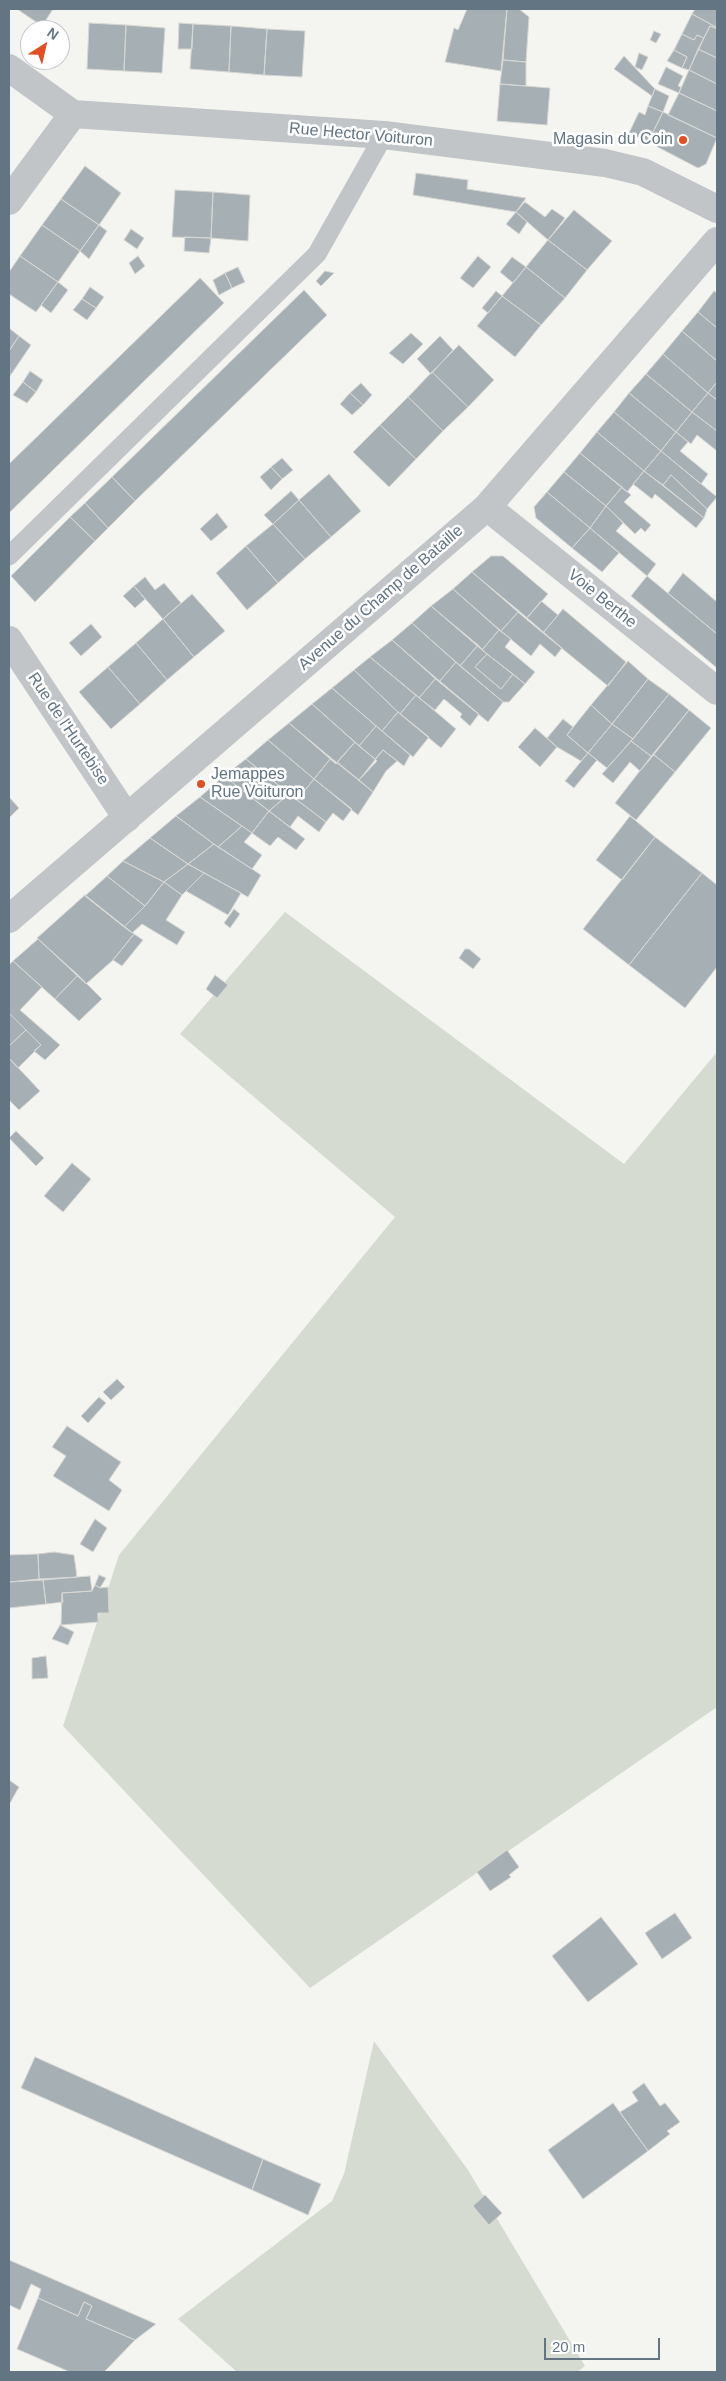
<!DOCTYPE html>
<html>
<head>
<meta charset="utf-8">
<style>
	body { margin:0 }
	#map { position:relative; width:726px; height:2381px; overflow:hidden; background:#f4f5f0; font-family:Arial,sans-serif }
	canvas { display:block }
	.frame { position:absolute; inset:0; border:10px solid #637482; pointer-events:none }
	.north { position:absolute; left:20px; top:20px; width:50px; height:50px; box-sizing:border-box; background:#fff; border:1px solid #c1c7cd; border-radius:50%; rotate:35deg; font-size:14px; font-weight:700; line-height:20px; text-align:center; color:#637482 }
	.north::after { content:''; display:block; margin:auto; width:18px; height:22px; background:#e44e20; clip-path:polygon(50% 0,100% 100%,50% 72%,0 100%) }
	.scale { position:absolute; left:544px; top:2338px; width:116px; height:22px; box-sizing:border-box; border:2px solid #637482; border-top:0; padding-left:6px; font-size:15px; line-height:18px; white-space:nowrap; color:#637482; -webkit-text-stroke:4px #fff; paint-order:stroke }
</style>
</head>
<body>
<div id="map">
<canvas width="726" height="2381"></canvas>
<div class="frame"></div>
<div class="north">N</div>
<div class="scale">20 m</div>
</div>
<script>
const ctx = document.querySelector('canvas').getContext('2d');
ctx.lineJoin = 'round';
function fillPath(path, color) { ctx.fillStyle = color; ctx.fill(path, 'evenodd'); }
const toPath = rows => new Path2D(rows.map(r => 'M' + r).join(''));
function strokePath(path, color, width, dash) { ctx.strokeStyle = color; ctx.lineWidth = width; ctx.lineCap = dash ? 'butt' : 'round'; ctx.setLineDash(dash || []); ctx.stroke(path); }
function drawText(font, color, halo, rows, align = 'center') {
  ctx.font = font + ' Arial,sans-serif'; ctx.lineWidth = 5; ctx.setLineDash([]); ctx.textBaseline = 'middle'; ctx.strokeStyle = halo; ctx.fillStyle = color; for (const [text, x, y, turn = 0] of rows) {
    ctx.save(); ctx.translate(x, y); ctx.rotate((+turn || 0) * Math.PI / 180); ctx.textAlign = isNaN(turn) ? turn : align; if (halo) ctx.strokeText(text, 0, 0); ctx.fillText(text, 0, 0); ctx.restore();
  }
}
fillPath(toPath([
	[285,912,624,1164,717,1052,717,1707,310,1988,63,1726,119,1555,395,1217,180,1034],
	[374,2041,468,2170,585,2366,577,2372,237,2372,178,2319,332,2201,344,2174]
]), '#d5dbd1');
const building = toPath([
	[17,9,53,9,42,26,17,9],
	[467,9,507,9,501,71,445,62,454,28,458,30,467,9],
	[507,9,519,9,529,17,526,62,503,60,507,9],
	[695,9,717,9,716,27,692,14,695,9],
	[692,14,716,27,716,28,710,26,704,38,697,35,694,40,682,34,692,14],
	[89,23,126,25,124,71,87,69,89,23],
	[179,23,193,24,192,49,178,49,179,23],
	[193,24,231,26,229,72,190,69,193,24],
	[126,25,165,28,162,73,124,71,126,25],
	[231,26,267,29,264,75,229,72,231,26],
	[710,26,717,29,717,58,698,49,710,26],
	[267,29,305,31,302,77,264,75,267,29],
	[654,31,661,34,656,43,650,40,654,31],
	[682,34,694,40,697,35,704,38,689,70,682,68,687,57,674,50,682,34],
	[698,49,717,58,717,84,689,70,698,49],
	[674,50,687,57,682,68,667,61,674,50],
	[639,53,648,57,642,70,635,67,639,53],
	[624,56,655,89,652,96,614,69,624,56],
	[503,60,526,62,526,86,500,84,503,60],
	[666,67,683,76,678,86,681,87,679,93,658,84,666,67],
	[689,70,717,84,717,111,679,93,689,70],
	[500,84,550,88,547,125,497,121,500,84],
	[655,89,669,96,663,112,648,106,655,89],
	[679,93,717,111,717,138,668,115,679,93],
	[648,106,663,112,648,142,629,133,639,112,645,115,648,106],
	[663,112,717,138,706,164,698,168,648,142,663,112],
	[85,166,121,193,99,225,61,199,85,166],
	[416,173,468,180,467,189,526,198,516,212,413,195,416,173],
	[175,190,213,192,211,238,172,237,175,190],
	[213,192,250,195,248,241,211,238,213,192],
	[61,199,99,225,80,251,42,225,61,199],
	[525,202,545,217,552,209,565,218,548,240,516,212,525,202],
	[574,210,612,241,587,270,548,240,574,210],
	[516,212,527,222,519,234,506,224,516,212],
	[42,225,80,251,58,282,20,256,42,225],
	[99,225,107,231,89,259,80,251,99,225],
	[131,229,144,238,137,249,124,240,131,229],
	[185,237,211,238,209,253,184,251,185,237],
	[548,240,587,270,565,298,526,267,548,240],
	[20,256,58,282,36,312,9,294,9,272,20,256],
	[138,256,145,266,135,274,129,263,138,256],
	[478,256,491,267,473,288,460,278,478,256],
	[512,257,526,267,513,283,500,272,512,257],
	[238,267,245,282,232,288,225,273,238,267],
	[526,267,565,298,541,325,502,296,526,267],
	[325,271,334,273,321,286,316,281,325,271],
	[225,273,232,288,219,295,213,280,225,273],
	[200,278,224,303,9,513,9,464,200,278],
	[58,282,68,290,51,313,41,305,58,282],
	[90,287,104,297,96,308,82,299,90,287],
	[304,290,327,315,135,501,112,477,304,290],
	[496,291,502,296,488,313,482,308,496,291],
	[714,291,717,293,717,328,698,312,714,291],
	[502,296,541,325,515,357,477,326,502,296],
	[82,299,96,308,87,320,73,310,82,299],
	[698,312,717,328,717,361,682,331,698,312],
	[9,328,19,336,9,351,9,328],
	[682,331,717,361,717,382,708,393,663,354,682,331],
	[411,333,423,344,403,364,389,353,411,333],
	[19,336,31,345,10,376,9,351,19,336],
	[440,336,453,350,431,374,417,359,440,336],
	[459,345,494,380,468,407,432,372,459,345],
	[663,354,708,393,692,412,646,374,663,354],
	[30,371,43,380,36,392,23,382,30,371],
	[432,372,468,407,443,431,408,397,432,372],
	[646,374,692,412,676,432,629,393,646,374],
	[23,382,36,392,27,403,13,395,23,382],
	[717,382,717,400,708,393,717,382],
	[361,383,372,395,363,405,350,393,361,383],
	[350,393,363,405,352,415,340,404,350,393],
	[629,393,676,432,661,451,614,412,629,393],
	[708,393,717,400,717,431,692,412,708,393],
	[408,397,443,431,416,459,380,425,408,397],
	[614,412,661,451,644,471,597,432,614,412],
	[692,412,717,431,717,451,697,435,691,444,676,432,692,412],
	[380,425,416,459,389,487,353,452,380,425],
	[597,432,644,471,627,492,580,453,597,432],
	[676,432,688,442,680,451,708,474,701,484,661,451,676,432],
	[661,451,717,497,707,509,671,475,663,485,644,471,661,451],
	[580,453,622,487,606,506,564,472,580,453],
	[282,458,293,470,282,479,271,467,282,458],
	[271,467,282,479,271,490,260,477,271,467],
	[644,471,704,518,696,528,655,494,652,499,633,484,644,471],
	[564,472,606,506,590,528,547,492,564,472],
	[329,474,361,511,331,537,299,500,329,474],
	[671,475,707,509,704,518,663,485,671,475],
	[112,477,135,501,108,528,85,503,112,477],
	[622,487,631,495,624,502,651,525,645,532,641,528,635,534,606,506,622,487],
	[291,491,299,500,273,524,264,515,291,491],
	[547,492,590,528,572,548,536,518,534,507,547,492],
	[299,500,331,537,305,559,273,524,299,500],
	[85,503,108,528,95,541,70,517,85,503],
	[606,506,623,523,616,531,656,564,647,576,590,528,606,506],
	[217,513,228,527,211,541,200,529,217,513],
	[70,517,95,541,35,602,11,576,70,517],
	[273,524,305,559,278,583,246,546,273,524],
	[590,528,619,553,602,572,572,548,590,528],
	[246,546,278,583,247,610,216,573,246,546],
	[491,556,503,556,548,594,526,619,472,572,491,556],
	[472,572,519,611,501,631,453,589,472,572],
	[683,573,717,602,717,634,668,593,683,573],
	[647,576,717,634,717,668,631,596,647,576],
	[145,577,155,590,164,583,181,603,163,619,134,586,145,577],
	[134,586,145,599,135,608,123,596,134,586],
	[453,589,499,630,482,650,431,606,453,589],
	[192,594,225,631,194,657,163,619,192,594],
	[541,601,558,615,543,633,526,619,541,601],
	[431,606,478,645,460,666,412,623,431,606],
	[563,609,626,662,608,686,543,633,563,609],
	[519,611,562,648,555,657,540,644,531,656,501,631,519,611],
	[163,619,194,657,167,680,136,643,163,619],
	[412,623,456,662,439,682,392,640,412,623],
	[91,624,102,637,81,656,69,643,91,624],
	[499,630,511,639,505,647,535,672,525,684,482,650,499,630],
	[392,640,436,678,419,698,370,657,392,640],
	[136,643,167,680,140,704,108,667,136,643],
	[478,645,487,654,475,667,501,689,513,674,525,684,509,702,503,702,460,666,478,645],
	[487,654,513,674,501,689,475,667,487,654],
	[370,657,416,695,400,714,354,670,370,657],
	[628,661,648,679,612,724,591,705,628,661],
	[456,662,503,702,488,722,439,682,456,662],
	[108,667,140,704,111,729,79,692,108,667],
	[354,670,398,712,382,731,332,688,354,670],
	[436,678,479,714,470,726,460,717,462,714,444,699,435,710,419,698,436,678],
	[648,679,669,694,633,739,612,724,648,679],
	[332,688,376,726,359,746,312,704,332,688],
	[669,694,689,710,652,757,631,741,669,694],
	[416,695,456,729,441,748,400,714,416,695],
	[312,704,355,742,336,764,289,723,312,704],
	[591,705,612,724,588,753,567,735,591,705],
	[689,710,711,728,675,772,653,754,689,710],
	[398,712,429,737,413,757,382,731,398,712],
	[563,719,573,727,567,735,588,753,581,761,557,747,547,738,563,719],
	[289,723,331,758,314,779,268,740,289,723],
	[612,724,633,739,607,768,588,753,612,724],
	[376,726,410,755,404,766,383,750,375,759,359,746,376,726],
	[535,728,557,747,540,767,518,747,535,728],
	[268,740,314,779,297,800,246,759,268,740],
	[631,741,652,757,640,771,630,762,613,783,602,774,631,741],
	[355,742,377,761,359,780,337,762,355,742],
	[383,750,397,761,386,771,373,792,359,780,383,750],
	[588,753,597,760,574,788,565,781,588,753],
	[653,754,675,772,636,820,615,803,653,754],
	[331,758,373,792,358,815,314,779,331,758],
	[246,759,289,794,269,811,224,776,246,759],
	[224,776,269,811,252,833,200,797,224,776],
	[314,779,352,809,343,821,333,813,326,822,297,800,314,779],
	[289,794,326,822,319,832,298,816,290,827,269,811,289,794],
	[9,797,19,808,9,818,9,797],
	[200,797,242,826,218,847,176,816,200,797],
	[269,811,305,839,296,850,278,837,270,846,252,833,269,811],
	[176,816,214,844,188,864,150,838,176,816],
	[630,816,655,837,622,880,596,860,630,816],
	[242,826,252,833,244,842,262,855,252,869,218,847,242,826],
	[655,837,702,873,629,965,583,929,655,837],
	[150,838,188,864,164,882,123,861,150,838],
	[214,844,261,875,248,897,188,864,214,844],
	[123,861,164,882,145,906,107,876,123,861],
	[188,864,204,873,182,895,164,882,188,864],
	[204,873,241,893,228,915,186,891,204,873],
	[702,873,717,885,717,967,685,1008,629,965,702,873],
	[107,876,145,906,124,927,85,896,107,876],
	[164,882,182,895,166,920,185,932,177,945,142,924,132,933,124,927,145,906,164,882],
	[85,895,134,934,113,960,86,984,37,938,85,895],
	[234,909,240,914,230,928,224,923,234,909],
	[134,934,143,940,122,966,113,960,134,934],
	[38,939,78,975,55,999,13,961,38,939],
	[465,949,469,949,481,959,473,969,459,958,465,949],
	[13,961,42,987,20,1010,60,1045,45,1060,34,1051,41,1045,9,1013,9,965,13,961],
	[78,975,102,999,79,1021,55,999,78,975],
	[215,975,228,985,217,998,206,989,215,975],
	[9,1013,26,1030,9,1046,9,1013],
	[26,1030,41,1045,18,1068,9,1058,9,1046,26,1030],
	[9,1058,40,1091,19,1110,9,1100,9,1058],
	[16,1131,44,1158,36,1166,9,1138,16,1131],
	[72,1163,91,1179,63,1212,44,1196,72,1163],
	[117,1379,125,1387,111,1400,103,1392,117,1379],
	[99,1397,106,1403,88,1423,81,1416,99,1397],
	[67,1426,121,1462,109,1480,122,1490,109,1511,53,1476,66,1456,52,1447,67,1426],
	[95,1519,107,1528,93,1552,80,1544,95,1519],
	[54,1552,74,1555,77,1577,39,1579,38,1554,54,1552],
	[38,1554,39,1579,9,1582,9,1555,38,1554],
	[99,1575,106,1578,100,1588,95,1585,99,1575],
	[90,1576,92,1591,62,1593,63,1602,46,1604,43,1580,90,1576],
	[43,1580,46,1604,9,1608,9,1582,43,1580],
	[95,1585,100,1588,108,1587,109,1613,98,1613,98,1622,61,1625,62,1593,92,1591,95,1585],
	[60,1625,74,1632,68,1645,52,1639,60,1625],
	[46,1656,48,1678,32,1679,32,1658,46,1656],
	[9,1780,19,1787,10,1803,9,1803,9,1780],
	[507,1850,519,1867,509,1875,511,1877,490,1891,477,1872,507,1850],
	[675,1913,692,1938,662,1959,645,1933,675,1913],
	[601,1917,638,1964,588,2002,552,1956,601,1917],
	[35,2057,263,2159,252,2190,21,2088,35,2057],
	[644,2083,660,2106,665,2103,680,2122,667,2131,670,2134,648,2151,620,2112,638,2101,632,2092,644,2083],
	[613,2103,648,2151,583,2199,548,2150,613,2103],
	[263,2159,321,2184,308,2215,252,2190,263,2159],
	[485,2195,502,2213,489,2225,473,2206,485,2195],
	[9,2260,156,2324,135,2340,86,2319,92,2306,84,2302,78,2316,38,2298,41,2289,31,2284,20,2310,9,2305,9,2260],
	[38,2298,78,2316,84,2302,92,2306,86,2319,135,2340,104,2372,70,2372,17,2349,38,2298]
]);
fillPath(building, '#a6afb4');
strokePath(building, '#d6d6d3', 1);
strokePath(toPath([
	[9,556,317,254,384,135]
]), '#c1c5c8', 19);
strokePath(toPath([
	[9,68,73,114,384,135,605,163,643,172,717,209],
	[9,201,73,114],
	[487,507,717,691],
	[9,640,127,818]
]), '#c1c5c8', 28);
strokePath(toPath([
	[9,919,487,507,717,241]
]), '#c1c5c8', 28);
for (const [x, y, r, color] of [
	[683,140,5,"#e44e20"],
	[201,784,5,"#e44e20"]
]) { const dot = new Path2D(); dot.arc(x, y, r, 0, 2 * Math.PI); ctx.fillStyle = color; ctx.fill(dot); strokePath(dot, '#fff', 2); }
drawText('16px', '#637482', '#fff', [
	["Rue Hector Voituron",361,135,5],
	["Avenue du Champ de Bataille",381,598,-41],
	["Voie Berthe",602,599,39],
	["Rue de l'Hurtebise",68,729,56]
]);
drawText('16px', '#637482', '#fff', [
	["Magasin du Coin",673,140],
	["Jemappes",211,775,"left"],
	["Rue Voituron",211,793,"left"]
], 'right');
</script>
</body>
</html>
